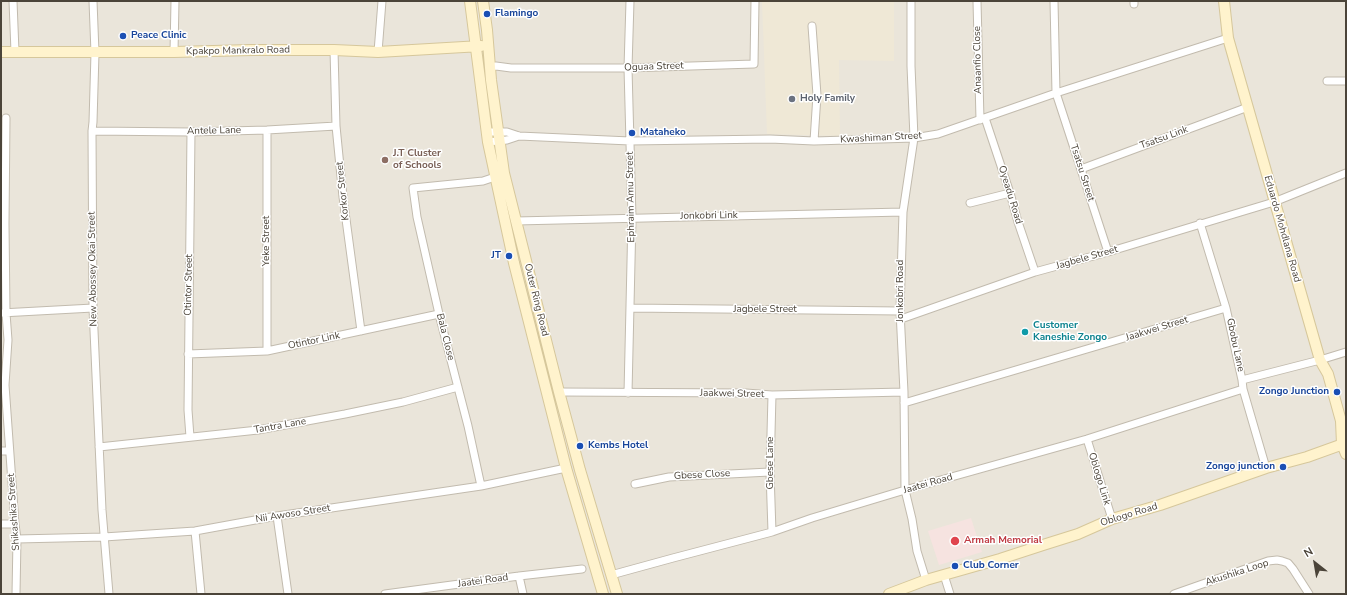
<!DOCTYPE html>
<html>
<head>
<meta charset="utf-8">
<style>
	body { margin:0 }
	#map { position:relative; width:1347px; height:595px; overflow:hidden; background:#f6f3ec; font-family:"Nunito Sans",sans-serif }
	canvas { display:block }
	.frame { position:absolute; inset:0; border:2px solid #4b4439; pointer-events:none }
	.north { position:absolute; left:1295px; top:543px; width:40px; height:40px; -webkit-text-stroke:3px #fff; paint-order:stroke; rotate:329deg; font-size:11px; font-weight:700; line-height:16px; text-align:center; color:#4b4439 }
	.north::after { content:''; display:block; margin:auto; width:14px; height:18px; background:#4b4439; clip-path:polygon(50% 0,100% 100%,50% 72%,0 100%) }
</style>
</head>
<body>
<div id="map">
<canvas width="1347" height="595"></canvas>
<div class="frame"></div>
<div class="north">N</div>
</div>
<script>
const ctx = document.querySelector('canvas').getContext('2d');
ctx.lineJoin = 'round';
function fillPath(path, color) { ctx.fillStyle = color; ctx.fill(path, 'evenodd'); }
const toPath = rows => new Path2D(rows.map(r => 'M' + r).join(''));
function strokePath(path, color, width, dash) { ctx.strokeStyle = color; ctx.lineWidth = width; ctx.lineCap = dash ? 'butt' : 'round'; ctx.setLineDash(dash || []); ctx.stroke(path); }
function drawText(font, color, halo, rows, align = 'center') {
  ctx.font = font + ' "Nunito Sans",sans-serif'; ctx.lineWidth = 3; ctx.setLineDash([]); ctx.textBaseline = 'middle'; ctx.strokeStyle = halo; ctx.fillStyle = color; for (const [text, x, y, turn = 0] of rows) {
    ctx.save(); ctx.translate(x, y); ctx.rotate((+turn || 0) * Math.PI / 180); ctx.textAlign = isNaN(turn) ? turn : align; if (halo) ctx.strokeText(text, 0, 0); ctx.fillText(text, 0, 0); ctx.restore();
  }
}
fillPath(toPath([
	[1,1,1346,1,1346,594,1,594]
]), '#eae5da');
fillPath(toPath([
	[762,1,894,1,894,61,839,60,840,136,767,134]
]), '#efe8d6');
fillPath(toPath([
	[971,518,982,552,939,565,928,531]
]), '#f6e3e0');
const street = toPath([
	[13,1,15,52],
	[93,1,95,53,93,122,92,131,93,308,102,510,109,594],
	[911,1,911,66,914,138,903,212,900,311,904,392,905,490,912,519,917,551,926,580],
	[977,1,980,120],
	[1054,1,1056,93,1108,252],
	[1134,4,1134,1],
	[812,26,817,95,814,141],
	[334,50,336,126,343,197,361,331],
	[174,52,175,1],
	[378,52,382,1],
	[490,67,496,66,511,68,628,68,754,64,755,1],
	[1327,81,1346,81],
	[6,118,5,224,6,313,8,340,5,385,15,524,17,539,16,594],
	[985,118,1010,193,1018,222,1035,272],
	[92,131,191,132,267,130,336,126],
	[486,132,507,132,519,136,630,141,770,139,814,141,914,138,938,134,1056,93,1228,38],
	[488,142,507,140,519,136],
	[1081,169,1248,107],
	[970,203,1010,193],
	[516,221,903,212],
	[1200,223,1226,308,1242,380,1243,389,1266,468],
	[630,308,900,311],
	[1,313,93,308],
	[901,319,1035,272,1108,252,1274,202,1346,173],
	[267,351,267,130],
	[188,354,267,351,439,314],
	[1242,380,1320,360,1346,352],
	[559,392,746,393,772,395,904,392],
	[628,393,632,218,628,68,630,1],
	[772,395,770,472,772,532],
	[904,403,1226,308],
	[190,437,188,410,191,132],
	[1087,439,1112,519],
	[99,447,258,430,345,414,403,402,458,387],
	[1,451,9,451],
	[635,484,669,477,770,472],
	[481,486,468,426,439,314,417,217,413,188,483,181,495,177],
	[277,516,288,594],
	[1,524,15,524],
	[195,531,201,594],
	[17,539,104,537,195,531,277,516,481,486,566,468],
	[611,575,673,558,772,532,812,518,905,490,1087,439,1243,389],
	[944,575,950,594],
	[519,576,523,594],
	[385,594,519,576,582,569],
	[1174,594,1268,561,1277,560,1282,561,1288,563,1293,569,1309,594]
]);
const secondary = toPath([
	[470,1,488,142,514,263,566,468,603,594],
	[483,1,487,30,491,80,504,173,559,392,580,470,617,594],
	[1224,1,1228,38,1320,360,1328,374,1341,421,1342,444,1346,454],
	[1,52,174,52,252,50,334,50,378,52,481,46],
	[889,594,926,580,1000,559,1043,545,1078,534,1112,519,1160,505,1266,468,1307,457,1346,443]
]);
strokePath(street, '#c2bbae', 9);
strokePath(secondary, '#d6c79b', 12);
strokePath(street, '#fff', 7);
strokePath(secondary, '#fff3cd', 10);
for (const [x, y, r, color] of [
	[487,14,4,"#1a4fb4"],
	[123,36,4,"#1a4fb4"],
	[792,99,4,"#6b7280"],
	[632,133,4,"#1a4fb4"],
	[385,160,4,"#8d6e63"],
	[509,256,4,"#1a4fb4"],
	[1025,332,4,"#0f9aa8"],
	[1337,392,4,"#1a4fb4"],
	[580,446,4,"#1a4fb4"],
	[1283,467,4,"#1a4fb4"],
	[955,541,5,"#e0444e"],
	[955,566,4,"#1a4fb4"]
]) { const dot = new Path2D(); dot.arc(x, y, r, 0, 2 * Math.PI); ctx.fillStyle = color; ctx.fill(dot); strokePath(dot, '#fff', 1.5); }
drawText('bold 10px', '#164399', '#fff', [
	["Flamingo",495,14],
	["Peace Clinic",131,36],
	["Mataheko",640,133],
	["JT",501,256,"right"],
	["Zongo Junction",1329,392,"right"],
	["Kembs Hotel",588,446],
	["Zongo junction",1275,467,"right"],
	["Club Corner",963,566]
], 'left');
drawText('10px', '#4b4439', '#fff', [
	["Kpakpo Mankralo Road",238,51,-1],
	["Anaanfio Close",978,60,-91],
	["Oguaa Street",654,67,-2],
	["Antele Lane",214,131,-1],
	["Kwashiman Street",881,138,-3],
	["Tsatsu Link",1164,138,-20],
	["Tsatsu Street",1082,173,72],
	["Korkor Street",343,191,-96],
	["Oyeadu Road",1010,195,73],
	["Ephraim Amu Street",631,197,-91],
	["Jonkobri Link",709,216,-1],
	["Eduardo Mohdlana Road",1282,229,74],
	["Yeke Street",267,241,-90],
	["Jagbele Street",1087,258,-16],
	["New Abossey Okai Street",93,269,-91],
	["Otintor Street",189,285,-89],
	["Jonkobri Road",901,291,-90],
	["Outer Ring Road",536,300,76],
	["Jagbele Street",765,310],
	["Jaakwei Street",1157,329,-17],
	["Bala Close",445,337,76],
	["Otintor Link",314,341,-12],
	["Gbobu Lane",1235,345,78],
	["Jaakwei Street",732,394,1],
	["Tantra Lane",280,426,-10],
	["Gbese Lane",771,463,-90],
	["Gbese Close",702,475,-3],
	["Oblogo Link",1099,479,73],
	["Jaatei Road",928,484,-16],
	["Shikashika Street",14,512,-94],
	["Nii Awoso Street",293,514,-9],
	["Oblogo Road",1129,515,-17],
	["Akushika Loop",1237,573,-18],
	["Jaatei Road",483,581,-8]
]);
drawText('bold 10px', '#5b616d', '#fff', [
	["Holy Family",800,99]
], 'left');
drawText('bold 10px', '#785e54', '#fff', [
	["J.T Cluster",393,154],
	["of Schools",393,166]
], 'left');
drawText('bold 10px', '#0d838f', '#fff', [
	["Customer",1033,326],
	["Kaneshie Zongo",1033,338]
], 'left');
drawText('bold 10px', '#be3a42', '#fff', [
	["Armah Memorial",964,541]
], 'left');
</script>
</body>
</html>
